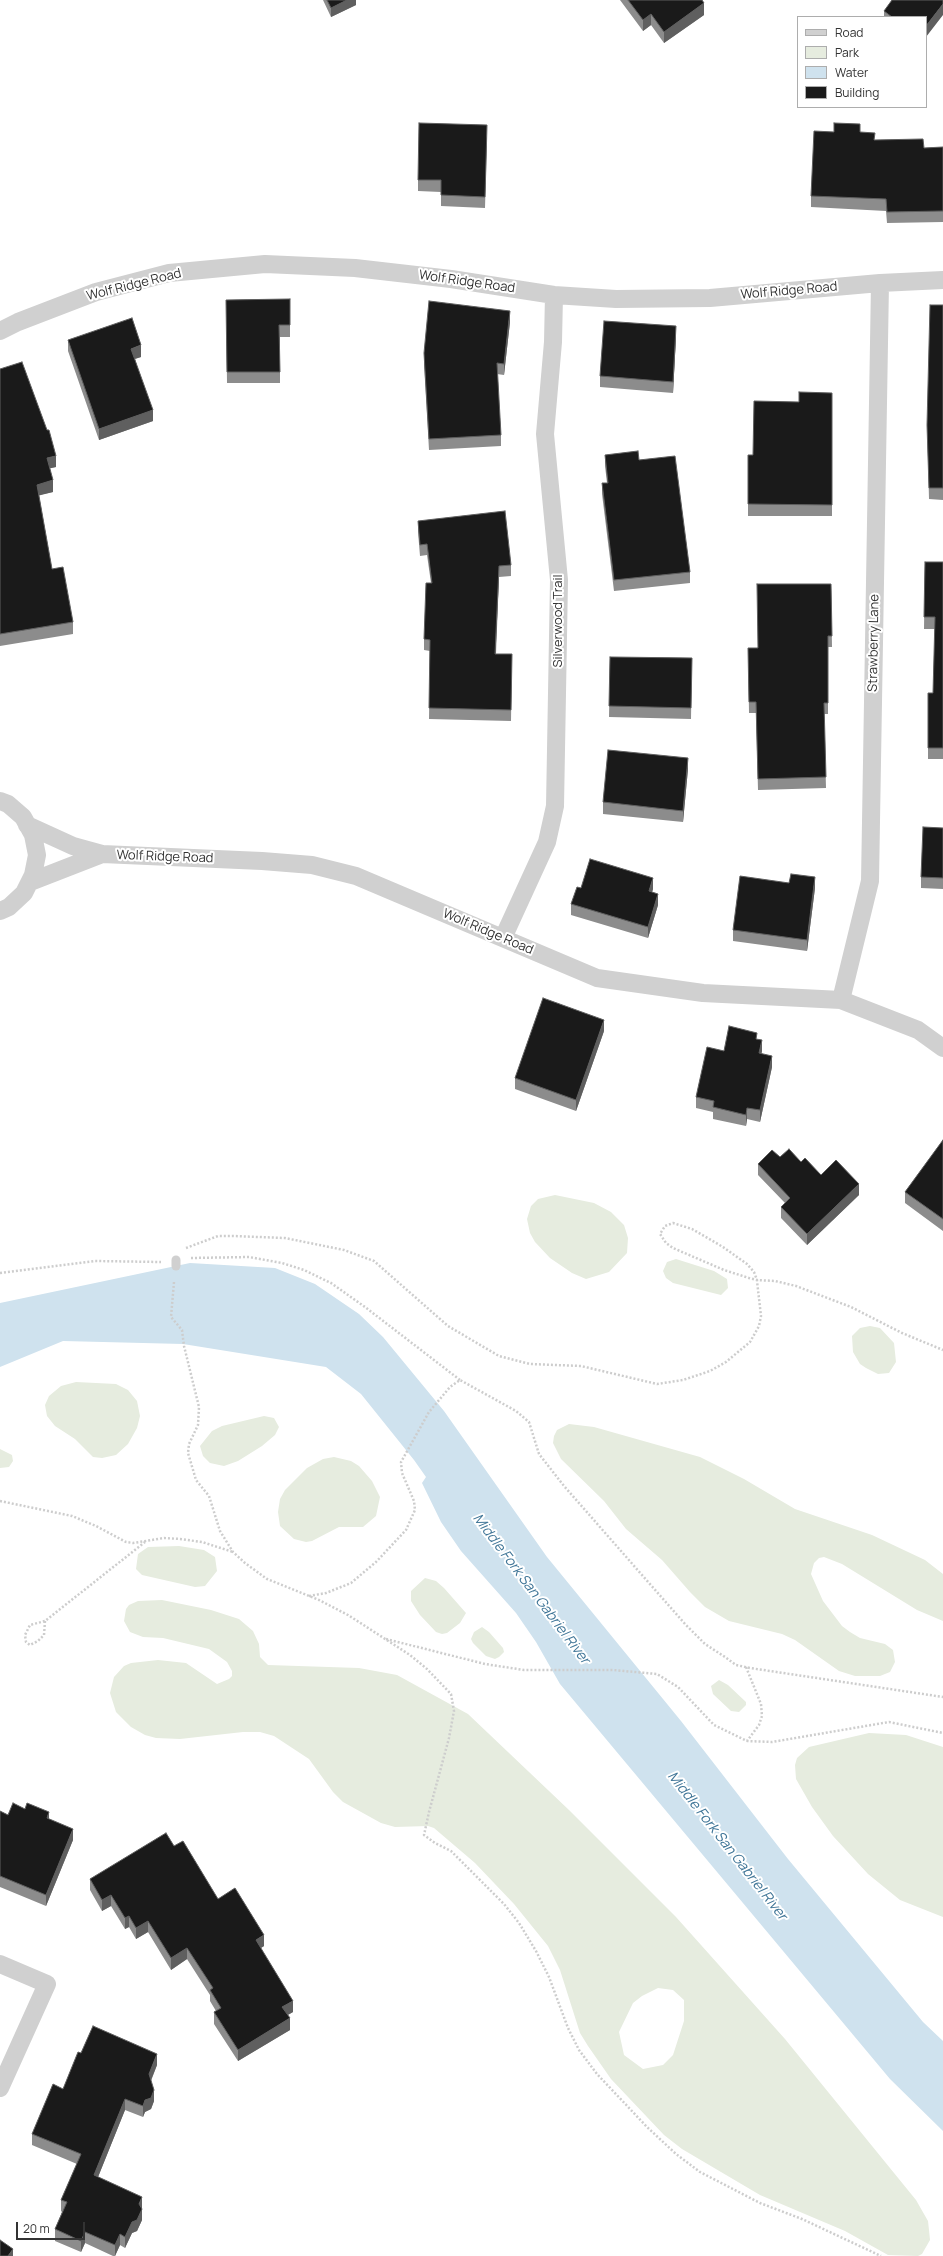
<!DOCTYPE html>
<html>
<head>
<meta charset="utf-8">
<style>
	body { margin:0 }
	#map { position:relative; width:943px; height:2256px; overflow:hidden; background:#fff; font-family:Manrope,sans-serif }
	canvas { display:block }
	.legend { position:absolute; left:797px; top:16px; width:130px; height:92px; box-sizing:border-box; background:#fff; border:1px solid #adadad; margin:0; padding:5px 7px; list-style:none; font-size:12px; color:#333 }
	.legend li { display:flex; align-items:center; gap:8px; height:20px }
	.legend b { width:20px; border:1px solid #adadad }
	.scale { position:absolute; left:16px; top:2222px; width:69px; height:18px; box-sizing:border-box; border:2px solid #333; border-top:0; padding-left:5px; font-size:12px; line-height:14px; white-space:nowrap; color:#333; -webkit-text-stroke:3px #fff; paint-order:stroke }
</style>
</head>
<body>
<div id="map">
<canvas width="943" height="2256"></canvas>
<ul class="legend">
<li><b style="height:5px;background:#d0d0d0"></b>Road</li>
<li><b style="height:11px;background:#e6ecdf"></b>Park</li>
<li><b style="height:11px;background:#cfe2ee"></b>Water</li>
<li><b style="height:11px;background:#1a1a1a"></b>Building</li>
</ul>
<div class="scale">20 m</div>
</div>
<script>
const ctx = document.querySelector('canvas').getContext('2d');
ctx.lineJoin = 'round';
function fillPath(path, color) { ctx.fillStyle = color; ctx.fill(path, 'evenodd'); }
const toPath = rows => new Path2D(rows.map(r => 'M' + r).join(''));
function strokePath(path, color, width, dash) { ctx.strokeStyle = color; ctx.lineWidth = width; ctx.lineCap = dash ? 'butt' : 'round'; ctx.setLineDash(dash || []); ctx.stroke(path); }
function drawText(font, color, halo, rows, align = 'center') {
  ctx.font = font + ' Manrope,sans-serif'; ctx.lineWidth = 4; ctx.setLineDash([]); ctx.textBaseline = 'middle'; ctx.strokeStyle = halo; ctx.fillStyle = color; for (const [text, x, y, turn = 0] of rows) {
    ctx.save(); ctx.translate(x, y); ctx.rotate((+turn || 0) * Math.PI / 180); ctx.textAlign = isNaN(turn) ? turn : align; if (halo) ctx.strokeText(text, 0, 0); ctx.fillText(text, 0, 0); ctx.restore();
  }
}
fillPath(toPath([
	[555,1195,594,1203,611,1212,624,1225,628,1238,627,1253,609,1272,586,1279,572,1273,550,1258,535,1242,530,1233,527,1219,531,1206,538,1199],
	[676,1259,714,1271,727,1279,728,1288,721,1295,673,1283,666,1278,663,1271,667,1262],
	[870,1326,880,1328,894,1343,896,1362,889,1373,878,1374,866,1368,860,1364,853,1352,852,1336,860,1328],
	[76,1382,116,1384,128,1390,137,1401,140,1416,137,1428,128,1444,116,1455,102,1458,93,1457,75,1439,55,1426,47,1416,45,1405,49,1396,61,1386],
	[264,1416,274,1418,279,1427,275,1435,262,1446,238,1461,224,1466,210,1463,203,1456,200,1446,212,1431,222,1426],
	[569,1424,594,1427,700,1457,744,1479,795,1509,872,1535,925,1560,943,1574,943,1621,917,1610,842,1564,824,1557,819,1558,814,1563,811,1574,823,1601,842,1626,850,1632,860,1638,885,1644,893,1650,895,1662,890,1672,880,1676,855,1676,839,1671,795,1640,782,1634,729,1621,705,1607,690,1592,662,1560,626,1529,604,1501,561,1459,553,1443,554,1436,557,1430],
	[0,1449,12,1455,13,1461,9,1467,0,1468],
	[334,1457,351,1461,359,1466,372,1481,380,1497,376,1516,363,1527,339,1527,312,1541,306,1542,294,1539,280,1526,278,1512,280,1499,285,1490,307,1468,323,1459],
	[179,1546,204,1550,215,1557,217,1571,205,1586,195,1587,142,1575,136,1569,138,1554,148,1547],
	[425,1578,436,1581,444,1588,466,1613,460,1623,447,1633,442,1634,436,1632,420,1615,411,1601,411,1591],
	[162,1600,211,1610,239,1619,253,1631,259,1644,260,1657,268,1665,359,1668,397,1675,468,1714,569,1810,676,1917,785,2039,916,2200,928,2221,929,2230,930,2240,922,2254,918,2256,888,2255,845,2231,760,2195,682,2149,664,2135,611,2079,588,2046,580,2033,560,1970,548,1946,514,1904,475,1863,434,1828,428,1826,395,1827,381,1823,343,1802,333,1792,309,1759,274,1736,260,1732,243,1732,180,1739,156,1738,145,1735,131,1727,116,1712,110,1693,114,1677,124,1666,131,1663,158,1660,186,1663,217,1684,229,1679,232,1676,232,1671,227,1662,209,1649,163,1638,143,1637,130,1632,124,1621,126,1609,129,1605,138,1601],
	[658,1988,673,1990,684,2000,684,2021,673,2055,663,2065,643,2069,624,2055,619,2032,633,2003,642,1996],
	[482,1627,489,1632,503,1648,504,1652,499,1657,495,1659,486,1656,473,1643,471,1639,474,1632],
	[719,1680,728,1685,746,1702,746,1705,739,1712,731,1711,713,1694,711,1686],
	[869,1733,906,1735,943,1747,943,1917,900,1900,868,1874,833,1836,812,1807,796,1779,795,1765,797,1758,809,1747]
]), '#e6ecdf');
fillPath(toPath([
	[190,1263,275,1268,315,1284,359,1314,383,1337,444,1411,547,1557,681,1721,788,1859,923,2022,943,2041,943,2131,890,2079,560,1684,536,1642,516,1613,461,1551,441,1522,422,1483,426,1477,414,1460,361,1394,326,1367,183,1344,63,1341,0,1367,0,1303]
]), '#cfe2ee');
strokePath(toPath([
	[186,1248,218,1236,233,1236,285,1238,344,1250,374,1261,448,1326,499,1356,530,1364,581,1366,657,1384,683,1380,710,1371,726,1362,750,1342,759,1326,761,1316,757,1281,757,1280,754,1272,747,1264,723,1247,692,1229,673,1223,665,1226,660,1234,666,1243,673,1248,724,1270,749,1278,757,1280,775,1281,796,1286,851,1307,902,1333,943,1350],
	[191,1258,249,1257,282,1263,304,1270,331,1283,365,1307,460,1380],
	[0,1273,95,1261,161,1262],
	[174,1282,171,1317,182,1330,184,1346,199,1407,198,1425,189,1444,188,1453,196,1480,209,1496,220,1531,233,1552,245,1563,267,1579,319,1600,348,1615,410,1655,427,1669,451,1694,454,1711,449,1738,429,1812,424,1835,435,1843,451,1851,504,1904,519,1923,536,1951,549,1977,568,2028,579,2050,597,2074,647,2127,676,2154,700,2172,760,2203,802,2219,881,2256],
	[0,1501,72,1516,96,1526,126,1542,133,1543,164,1538,180,1539,202,1542,233,1552],
	[309,1596,326,1593,351,1583,376,1562,406,1530,415,1510,414,1501,402,1473,401,1462,429,1412,450,1387,460,1380,516,1411,529,1422,539,1454,564,1486,685,1624,705,1644,725,1657,736,1665,750,1668,943,1697],
	[45,1621,44,1635,38,1641,30,1645,26,1642,25,1635,30,1625,45,1621,145,1542],
	[386,1639,485,1664,524,1670,613,1670,657,1674,678,1687,714,1725,747,1741,772,1742,889,1722,943,1733],
	[746,1667,761,1704,762,1716,759,1725,747,1741]
]), '#cdcdcd', 2.5, [2, 2]);
strokePath(toPath([
	[176,1266,176,1260]
]), '#d0d0d0', 9);
strokePath(toPath([
	[0,331,18,322,96,292,169,273,265,264,355,268,451,279,554,295,616,299,710,298,880,283,943,280],
	[0,801,8,804,23,817,33,835,37,855,33,875,24,893,9,907,0,911],
	[27,825,73,846,102,854],
	[30,882,102,854,262,861,312,865,356,876,597,978,703,993,841,1000,918,1030,943,1048],
	[503,938,547,842,555,806,559,580,545,434,553,342,554,295],
	[841,1000,870,881,880,283],
	[0,1964,47,1984,0,2088]
]), '#d0d0d0', 18);
fillPath(toPath([
	[323,0,356,0,356,5,331,17],
	[620,0,702,0,704,15,664,43,651,25,643,31],
	[884,11,926,17,884,17],
	[860,132,875,140,924,148,943,147,943,222,887,223,886,211,811,207,811,196],
	[487,137,485,208,441,206,441,192,418,191,418,180],
	[290,299,290,337,280,337,280,383,227,383,226,300],
	[943,305,943,500,929,499,927,425],
	[510,322,504,375,497,374,501,435,501,446,429,450,424,364,424,353],
	[676,337,673,393,600,387,600,376],
	[68,340,141,357,135,359,153,421,99,440,68,351],
	[0,369,56,467,50,468,53,492,39,495,52,569,73,622,73,634,0,646],
	[832,393,832,516,748,516,748,455,753,455,799,402],
	[605,455,639,460,690,572,690,583,614,591,602,494,602,483,607,483,605,466],
	[418,521,511,565,511,576,499,577,496,654,512,654,511,721,429,719,430,651,424,650,424,639,431,583,427,555,420,556,418,532],
	[925,562,943,562,943,759,928,759,928,693,933,693,935,629,924,629],
	[831,584,832,647,828,647,828,714,824,714,826,788,758,790,756,713,749,713,748,648,757,648],
	[610,657,692,658,691,719,609,717],
	[688,769,683,822,603,814,603,802],
	[943,828,943,889,921,888,921,877],
	[581,888,653,889,652,892,658,905,648,938,571,915,571,904],
	[815,888,807,951,733,941,733,930],
	[604,1031,576,1111,515,1089,515,1078],
	[757,1039,762,1051,761,1054,772,1067,760,1122,747,1119,746,1126,713,1119,713,1112,696,1108,696,1097,724,1051],
	[943,1140,943,1231,905,1203,905,1192],
	[780,1157,801,1162,821,1175,859,1195,807,1245,781,1218,781,1207,785,1203,758,1175,758,1164],
	[0,1811,8,1815,49,1819,73,1840,46,1906,0,1887],
	[174,1846,218,1899,264,1946,261,1948,293,2012,288,2015,290,2030,238,2061,214,2024,214,2012,216,2011,210,2001,210,1995,187,1959,171,1970,148,1932,136,1939,129,1927,125,1929,111,1906,102,1911,90,1890,90,1879],
	[81,2053,157,2065,151,2081,154,2101,151,2109,145,2112,143,2117,125,2110,98,2177,142,2208,142,2220,137,2231,132,2233,125,2248,120,2245,115,2256,113,2256,85,2243,81,2252,55,2241,55,2229,62,2212,61,2211,61,2200,77,2164,32,2145,32,2134,63,2089]
]), '#8c8c8c');
fillPath(toPath([
	[347,0,356,0,356,5,331,17,331,8],
	[704,3,704,15,664,43,664,32],
	[943,4,943,15,926,37,926,26],
	[651,14,651,25,643,31,643,20],
	[510,311,510,322,504,375,504,364],
	[676,326,676,337,673,393,673,382],
	[141,345,141,357,131,360,131,349],
	[153,410,153,421,99,440,99,429],
	[56,456,56,467,47,469,47,458],
	[53,480,53,492,37,496,37,485],
	[499,566,499,577,495,665,495,654],
	[688,758,688,769,683,822,683,811],
	[815,877,815,888,807,951,807,940],
	[653,878,653,889,649,902,649,891],
	[658,894,658,905,648,938,648,927],
	[604,1020,604,1031,576,1111,576,1100],
	[762,1040,762,1051,759,1065,759,1053],
	[772,1056,772,1067,760,1122,760,1110],
	[747,1108,747,1119,746,1126,746,1115],
	[859,1184,859,1195,807,1245,807,1234],
	[49,1812,49,1823,47,1818],
	[73,1829,73,1840,46,1906,46,1895],
	[111,1895,111,1906,102,1911,102,1900],
	[129,1916,129,1927,125,1929,125,1918],
	[148,1921,148,1932,136,1939,136,1928],
	[264,1935,264,1946,256,1951,256,1940],
	[187,1948,187,1959,171,1970,171,1958],
	[293,2001,293,2012,282,2018,282,2007],
	[290,2018,290,2030,238,2061,238,2050],
	[157,2054,157,2065,149,2085,149,2074],
	[154,2090,154,2101,151,2109,145,2112,143,2117,143,2106,145,2100],
	[125,2099,125,2110,94,2187,94,2175],
	[142,2197,142,2220,137,2231,132,2233,125,2248,125,2237],
	[85,2232,85,2243,81,2252,81,2241],
	[120,2234,120,2245,115,2256,115,2245],
	[13,2249,13,2256,8,2256]
]), '#5f5f5f');
const building = toPath([
	[327,0,347,0,331,8,327,0],
	[628,0,702,0,704,3,664,32,651,14,643,20,628,0],
	[892,0,943,0,943,4,926,26,926,17,892,17,884,11,892,0],
	[419,123,487,125,485,197,441,195,441,180,418,180,419,123],
	[834,123,860,124,860,132,875,133,874,140,923,139,924,148,943,147,943,211,887,212,886,199,811,196,814,131,834,132,834,123],
	[290,299,290,325,279,325,280,372,227,372,226,300,290,299],
	[429,301,510,311,504,364,497,363,501,435,429,439,424,353,429,301],
	[930,305,943,305,943,488,929,488,927,425,930,305],
	[132,318,141,345,131,349,153,410,99,429,68,340,132,318],
	[604,321,676,326,673,382,600,376,604,321],
	[22,362,47,430,49,430,56,456,47,458,53,480,37,485,52,569,63,567,73,622,0,634,0,369,22,362],
	[799,392,832,393,832,505,748,504,748,455,753,455,754,401,799,402,799,392],
	[638,451,639,460,675,456,690,572,614,580,602,483,608,483,605,455,638,451],
	[505,511,511,565,499,566,495,654,512,654,511,710,429,708,430,640,424,639,426,583,432,583,427,544,420,545,418,521,505,511],
	[925,562,943,562,943,748,928,748,928,693,933,693,935,617,924,617,925,562],
	[757,584,831,584,832,636,828,636,828,703,824,703,826,777,758,779,756,702,749,702,748,648,758,648,757,584],
	[610,657,692,658,691,708,609,706,610,657],
	[608,750,688,758,683,811,603,802,608,750],
	[923,827,943,828,943,878,921,877,923,827],
	[590,859,653,878,649,891,658,894,648,927,571,904,577,887,581,888,590,859],
	[791,874,815,877,807,940,733,930,740,876,789,883,791,874],
	[543,998,604,1020,576,1100,515,1078,543,998],
	[729,1026,757,1033,756,1039,762,1040,759,1053,772,1056,760,1110,747,1108,746,1115,713,1107,714,1101,696,1097,707,1047,724,1051,729,1026],
	[943,1140,943,1219,905,1192,943,1140],
	[789,1149,801,1162,805,1158,821,1175,836,1160,859,1184,807,1234,781,1207,790,1198,758,1164,772,1150,780,1157,789,1149],
	[13,1803,25,1809,27,1803,49,1812,47,1818,73,1829,46,1895,0,1876,0,1811,8,1815,13,1803],
	[166,1833,174,1846,183,1841,218,1899,235,1888,264,1935,256,1940,293,2001,282,2007,290,2018,238,2050,214,2012,221,2008,210,1990,213,1988,187,1948,171,1958,148,1921,136,1928,129,1916,125,1918,111,1895,102,1900,90,1879,166,1833],
	[93,2026,157,2054,149,2074,154,2090,151,2098,145,2100,143,2106,125,2099,94,2175,142,2197,139,2204,142,2209,137,2220,132,2222,125,2237,120,2234,115,2245,85,2232,81,2241,55,2229,67,2202,61,2200,81,2154,32,2134,53,2084,63,2089,78,2052,81,2053,93,2026],
	[0,2240,13,2249,8,2256,0,2256,0,2240]
]);
fillPath(building, '#1a1a1a');
strokePath(building, '#5f5f5f', 1);
drawText('13px', '#333', '#fff', [
	["Wolf Ridge Road",467,282,8],
	["Wolf Ridge Road",134,285,-14],
	["Wolf Ridge Road",789,291,-5],
	["Silverwood Trail",558,621,-90],
	["Strawberry Lane",874,643,-89],
	["Wolf Ridge Road",165,857,2],
	["Wolf Ridge Road",488,932,23]
]);
drawText('italic 14px', '#3f7597', '#fff', [
	["Middle Fork San Gabriel River",531,1589,53],
	["Middle Fork San Gabriel River",727,1846,52]
]);
</script>
</body>
</html>
